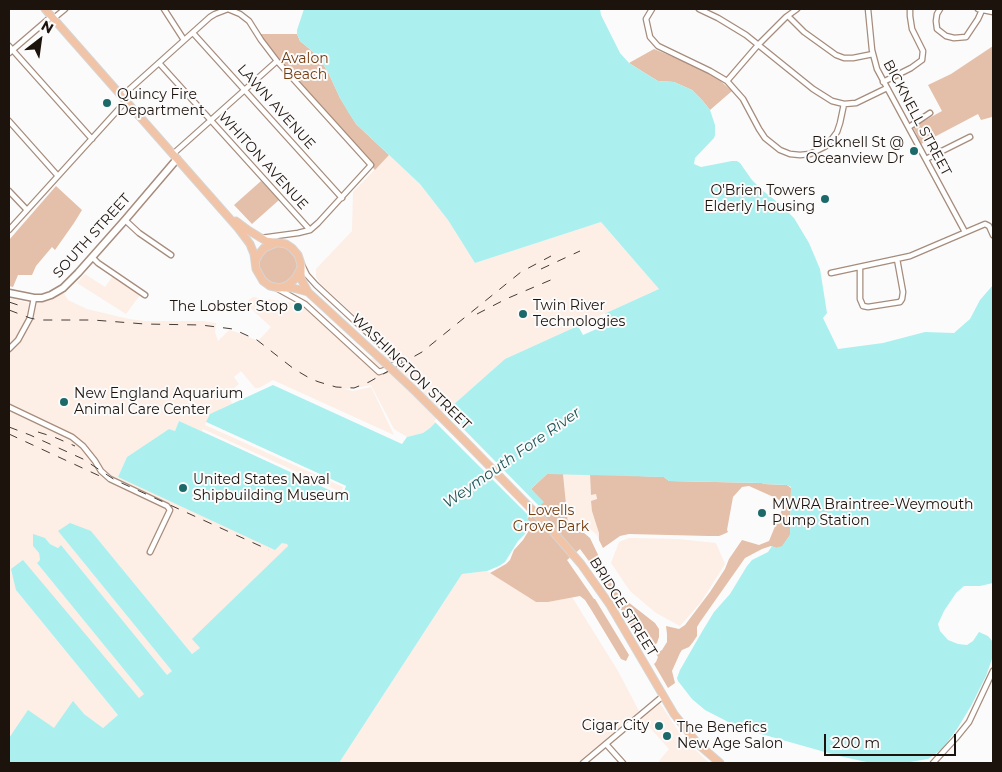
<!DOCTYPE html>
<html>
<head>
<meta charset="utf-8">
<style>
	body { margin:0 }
	#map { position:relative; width:1002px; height:772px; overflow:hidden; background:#fbfbfb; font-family:Montserrat,sans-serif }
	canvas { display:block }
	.frame { position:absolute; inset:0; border:10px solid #1d130d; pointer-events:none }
	.north { position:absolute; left:15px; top:15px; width:50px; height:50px; -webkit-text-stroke:4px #fbfbfb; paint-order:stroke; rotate:30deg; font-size:14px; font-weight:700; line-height:20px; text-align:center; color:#1d130d }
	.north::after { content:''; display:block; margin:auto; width:18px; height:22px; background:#1d130d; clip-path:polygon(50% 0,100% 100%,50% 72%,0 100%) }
	.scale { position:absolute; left:824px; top:734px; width:132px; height:22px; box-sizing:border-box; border:2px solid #1d130d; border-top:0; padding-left:6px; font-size:15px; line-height:18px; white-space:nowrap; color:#1d130d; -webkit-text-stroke:4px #fbfbfb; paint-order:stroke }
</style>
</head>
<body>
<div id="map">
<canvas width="1002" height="772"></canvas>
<div class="frame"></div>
<div class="north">N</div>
<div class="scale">200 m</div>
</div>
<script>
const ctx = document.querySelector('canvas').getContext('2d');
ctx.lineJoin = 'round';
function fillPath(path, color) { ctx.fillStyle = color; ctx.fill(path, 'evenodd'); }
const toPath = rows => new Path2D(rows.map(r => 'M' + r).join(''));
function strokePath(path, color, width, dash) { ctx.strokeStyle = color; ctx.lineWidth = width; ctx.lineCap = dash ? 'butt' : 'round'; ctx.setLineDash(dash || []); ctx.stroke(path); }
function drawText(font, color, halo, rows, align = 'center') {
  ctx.font = font + ' Montserrat,sans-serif'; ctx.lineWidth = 4; ctx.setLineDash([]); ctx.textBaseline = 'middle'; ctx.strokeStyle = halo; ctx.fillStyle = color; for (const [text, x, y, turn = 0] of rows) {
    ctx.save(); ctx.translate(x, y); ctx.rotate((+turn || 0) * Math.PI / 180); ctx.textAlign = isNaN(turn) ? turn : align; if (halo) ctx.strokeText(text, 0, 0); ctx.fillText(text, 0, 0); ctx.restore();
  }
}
fillPath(toPath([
	[389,155,420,184,448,220,475,263,601,222,659,289,505,359,452,406,430,428,423,433,407,437,394,429,371,385,355,388,343,389,353,391,371,387,394,435,273,380,259,388,255,388,241,371,234,377,239,384,228,393,232,404,211,414,346,486,342,496,179,421,175,431,169,429,127,457,118,477,287,544,288,546,193,639,200,648,192,654,91,531,58,531,172,671,167,675,61,545,58,548,50,544,45,538,33,546,39,553,40,560,37,563,144,694,139,698,16,590,118,715,103,728,84,714,54,729,28,711,9,738,9,298,29,303,37,302,55,297,63,292,68,300,87,309,129,319,144,321,203,321,216,323,215,332,218,341,229,330,242,334,258,341,271,327,245,303,253,297,300,304,364,362,391,349,320,283,316,277,316,269,352,231,353,192],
	[85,274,105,287,113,276,140,295,126,314,77,283],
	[563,474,590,474,591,495,596,494,603,548,597,535,590,529,579,524,568,524],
	[629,538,678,539,716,543,725,564,701,602,680,626,656,613,630,591,611,563,619,542],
	[487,571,536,602,548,602,572,597,618,671,639,711,577,763,339,763,462,574],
	[659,702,683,738,709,763,661,763,659,761,669,749,641,718]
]), '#fdeee6');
fillPath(toPath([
	[257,34,297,34,300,41,318,56,328,72,340,98,356,124,389,155,375,170,277,61],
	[993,46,993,126,992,117,981,120,978,114,921,144,913,127,942,111,928,85,951,74],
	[654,49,705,70,716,77,732,91,710,110,702,100,692,90,674,82,658,81,648,75,629,63],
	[261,181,279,200,252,224,234,205],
	[56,186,82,210,74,223,55,250,52,247,36,266,32,275,18,275,13,287,9,286,9,240],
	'259 265a19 19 0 1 1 38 0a19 19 0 1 1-38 0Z',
	[547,474,563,474,568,524,579,524,577,531,584,533,590,538,603,565,614,586,628,602,655,623,659,629,659,637,657,643,652,647,646,645,643,646,605,583,580,549,567,560,594,599,595,599,629,655,626,661,621,659,592,611,585,600,580,596,548,602,536,602,490,573,506,564,510,560,514,550,523,540,531,527,532,524,527,519,543,502,531,489],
	[590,474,664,477,669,481,762,483,764,484,787,485,791,488,790,535,782,547,776,548,771,546,762,549,745,558,700,622,697,627,697,636,693,642,689,647,682,650,680,653,672,671,675,683,668,688,654,664,656,662,658,657,656,654,662,650,667,642,667,634,666,626,679,629,685,625,710,592,725,569,729,559,742,540,759,545,769,541,783,507,778,499,749,486,742,487,733,497,727,530,728,532,724,534,719,536,709,536,629,534,620,536,603,548,599,540,599,533,592,511,591,501,597,499,596,494,591,495]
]), '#e4bfa9');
fillPath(toPath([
	[304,9,600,9,601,15,620,53,629,63,648,75,658,81,674,82,692,90,702,100,710,110,715,125,715,135,714,138,695,158,694,164,701,167,732,161,737,161,740,163,752,180,762,190,781,205,794,218,809,243,820,269,827,313,823,318,838,349,883,343,925,332,954,333,970,319,980,300,993,285,993,583,980,586,964,586,956,593,944,611,938,624,940,631,948,640,958,644,967,645,973,641,979,632,988,636,993,642,993,656,986,676,971,706,957,729,942,749,928,759,904,763,871,763,839,756,740,728,705,710,692,699,678,681,677,678,680,670,703,630,714,612,730,594,747,566,752,560,768,552,772,546,776,548,782,546,790,535,791,487,787,485,764,484,762,483,669,481,664,477,547,474,531,489,544,502,527,518,530,522,525,534,518,541,505,562,499,566,487,571,462,574,339,763,9,763,9,738,28,710,54,728,73,701,84,714,103,728,118,715,16,590,11,569,23,560,139,698,144,694,37,563,40,560,39,553,33,546,33,534,45,538,50,544,58,548,61,545,167,675,172,671,58,531,70,523,91,531,192,654,200,648,192,639,288,546,287,544,282,543,275,550,118,477,127,457,169,429,175,431,179,421,342,495,346,486,206,422,210,414,273,385,402,444,407,437,423,433,430,428,452,406,505,359,659,289,601,222,475,263,448,220,420,184,356,124,348,112,340,98,328,72,318,56,300,41,297,34,297,30]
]), '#abefef');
fillPath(toPath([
	[605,313,610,323,583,335,578,326],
	[445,410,541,508,531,518,434,421],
	[206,422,346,486,342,496,202,431,203,429,341,492,343,487,205,425]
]), '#fbfbfb');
const minor = toPath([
	[164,9,184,40],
	[228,9,240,14,249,21,261,40,277,61,371,165,318,223,310,230,298,233,261,238],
	[652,9,646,19,650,37,658,46,710,71,727,81,743,99,759,129,765,138,780,150,790,154,800,155,810,154,826,146,831,140,837,132,840,123,844,104],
	[699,9,718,18,746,35,813,89,832,101,844,104,856,103,887,88],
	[868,9,872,50,877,69,965,232],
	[940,9,937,14,936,21,937,29,946,36,954,38,966,37,978,19,982,10],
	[978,9,993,12],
	[788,16,804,32,836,55,844,58,853,58,873,54],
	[54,18,65,9],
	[193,33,342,198],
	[9,46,92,139],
	[9,53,52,16],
	[159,63,310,230],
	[727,81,758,45,786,17,797,9],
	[883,82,911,68,922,60,923,51,912,29,910,16,910,9],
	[122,96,210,17,215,14,228,9],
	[9,121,58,176],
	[909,127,930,113],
	[173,154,277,61],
	[926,159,970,137],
	[9,191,27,210],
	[125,220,139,233,171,255],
	[9,230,126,101],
	[92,257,98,263,145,295],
	[860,267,860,299,863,306,868,307,900,302,902,299,903,292,897,259],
	[831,273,910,256,985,224,989,226,993,235],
	[278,289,305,304,379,372,385,370,399,362,316,285,307,275,302,265],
	[9,349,18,340,30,318,34,298],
	[9,407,72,437,83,446,95,461,101,471,110,479,167,506,170,510,150,552],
	[606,744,623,763],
	[583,763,663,696],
	[933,763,956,738,969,722,993,671]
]);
const secondary = toPath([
	[9,293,34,298,42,298,51,295,63,288,78,273,125,220,177,159]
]);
const primary = toPath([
	[45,9,126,101,238,228,250,244,254,254,256,269,263,281,270,286,280,288,288,285,295,279,301,268],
	[236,221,248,230,261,238,266,241,286,244,292,248,298,255,301,264,301,279,308,292,382,360],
	[255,262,259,254,264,248,276,243],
	[284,288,293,288,308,292],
	[463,439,549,527,581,564,610,605,674,714,698,744,720,763]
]);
strokePath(minor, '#a68c7c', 7);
strokePath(secondary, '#a68c7c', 9);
strokePath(primary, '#d6d5d3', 9);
strokePath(minor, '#fff', 4.5);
strokePath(secondary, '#fff', 6);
strokePath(primary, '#f1c4a8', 7);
strokePath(toPath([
	[541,269,580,251],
	[9,302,24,307],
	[9,310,30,318,39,320,93,320,145,324,201,325,233,329,257,340,294,369,311,379,319,382,336,387,354,388,369,382,422,352,521,272,551,256],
	[477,314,506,299,553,279],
	[9,427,30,435,83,459,115,480,269,550],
	[38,432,54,437,75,446],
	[9,434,104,478]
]), '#443c37', 1, [9, 9]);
const primaryBridge = toPath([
	[382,360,416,392,463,439]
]);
strokePath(primaryBridge, '#d6d5d3', 9, []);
strokePath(primaryBridge, '#f1c4a8', 7);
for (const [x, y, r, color] of [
	[107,103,5,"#1c696a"],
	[914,151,5,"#1c696a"],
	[825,199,5,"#1c696a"],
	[298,307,5,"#1c696a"],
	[523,314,5,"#1c696a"],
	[64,402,5,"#1c696a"],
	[183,488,5,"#1c696a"],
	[762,513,5,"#1c696a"],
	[659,726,5,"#1c696a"],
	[667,736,5,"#1c696a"]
]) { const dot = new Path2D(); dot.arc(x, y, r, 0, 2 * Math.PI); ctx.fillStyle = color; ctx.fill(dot); strokePath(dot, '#fbfbfb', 2); }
drawText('14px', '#733a0b', '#fbfbfb', [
	["Avalon",305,59],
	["Beach",305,75],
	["Lovells",551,511],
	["Grove Park",551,527]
]);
drawText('14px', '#1d130d', '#fbfbfb', [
	["Quincy Fire",117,95],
	["Department",117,111],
	["Bicknell St @",904,143,"right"],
	["Oceanview Dr",904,159,"right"],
	["O'Brien Towers",815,191,"right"],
	["Elderly Housing",815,207,"right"],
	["Twin River",533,306],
	["Technologies",533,322],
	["The Lobster Stop",288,307,"right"],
	["New England Aquarium",74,394],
	["Animal Care Center",74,410],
	["United States Naval",193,480],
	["Shipbuilding Museum",193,496],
	["MWRA Braintree-Weymouth",772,505],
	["Pump Station",772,521],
	["Cigar City",649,726,"right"],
	["The Benefics",677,728],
	["New Age Salon",677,744]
], 'left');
drawText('14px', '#1d130d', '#fbfbfb', [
	["LAWN AVENUE",276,107,48],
	["BICKNELL STREET",917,118,62],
	["WHITON AVENUE",263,161,48],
	["SOUTH STREET",92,236,-48],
	["WASHINGTON STREET",411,372,44],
	["BRIDGE STREET",623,607,58]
]);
drawText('italic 15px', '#1c5657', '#fbfbfb', [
	["Weymouth Fore River",512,458,-35]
]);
</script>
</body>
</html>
